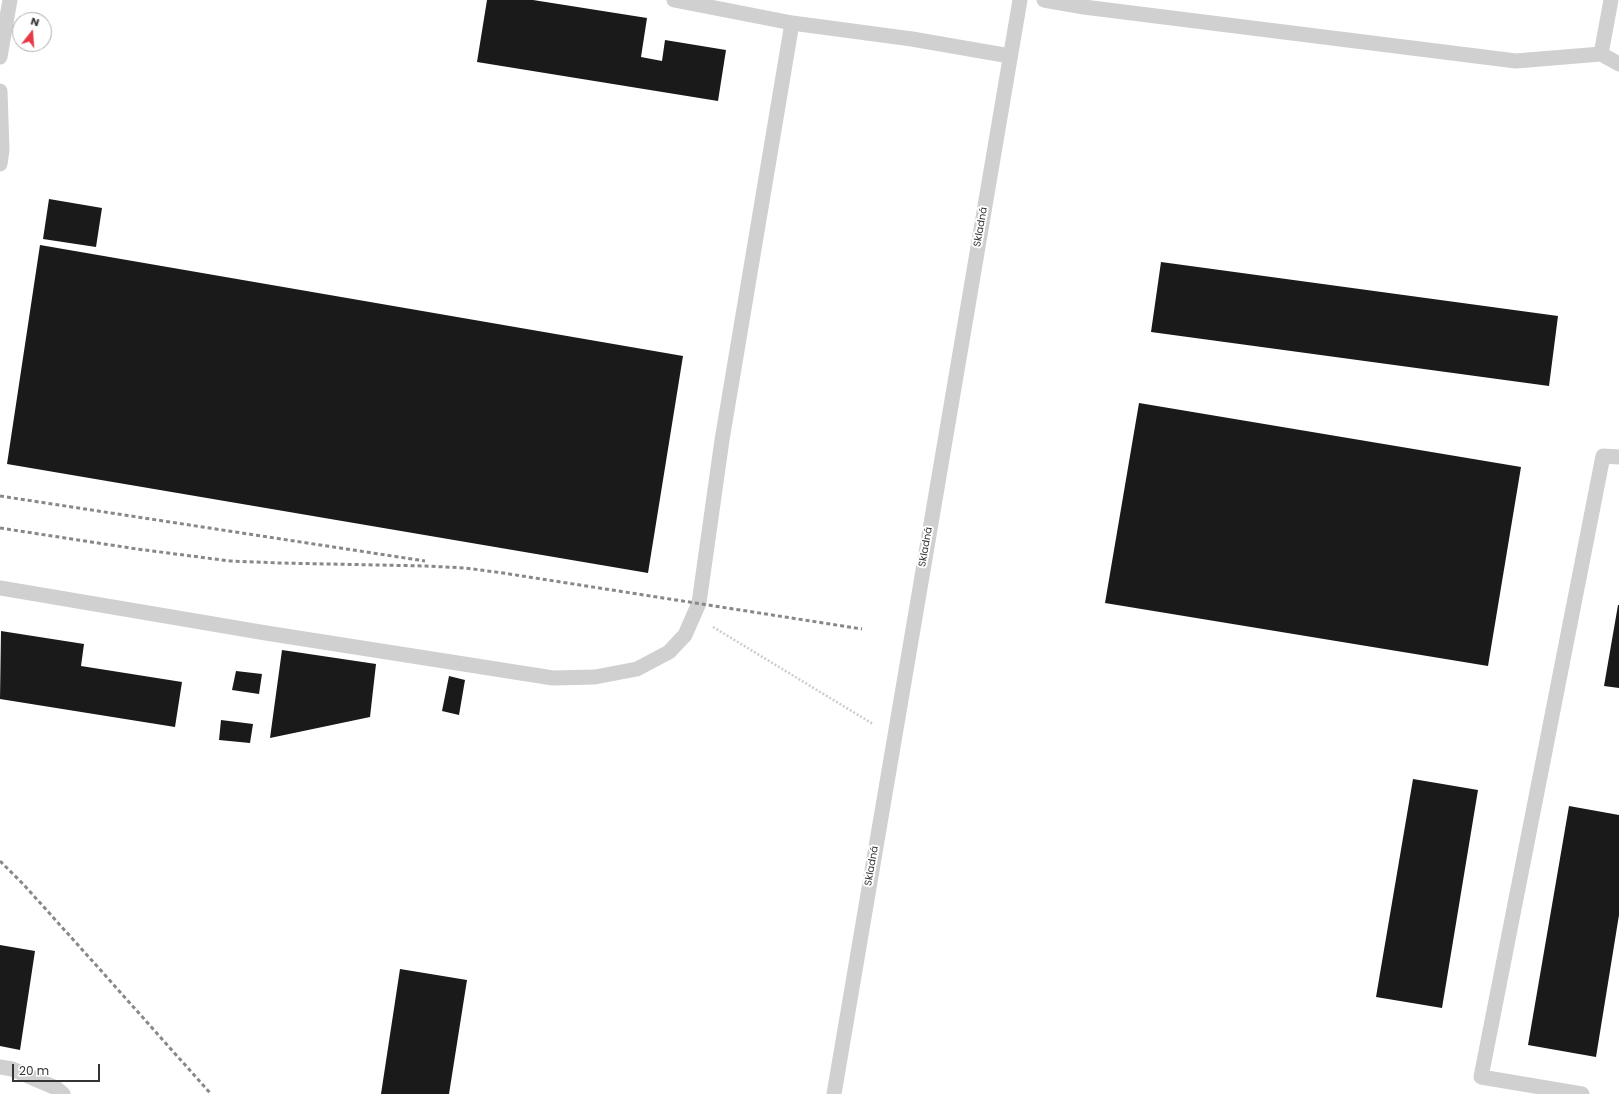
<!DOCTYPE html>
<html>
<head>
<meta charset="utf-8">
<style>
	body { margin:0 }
	#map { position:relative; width:1619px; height:1094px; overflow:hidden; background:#fff; font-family:Poppins,sans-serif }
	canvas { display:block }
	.north { position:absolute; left:12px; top:12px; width:40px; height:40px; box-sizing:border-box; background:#fff; border:1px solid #adadad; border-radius:50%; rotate:17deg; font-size:11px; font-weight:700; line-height:16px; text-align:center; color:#333 }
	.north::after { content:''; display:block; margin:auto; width:14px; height:18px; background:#e63946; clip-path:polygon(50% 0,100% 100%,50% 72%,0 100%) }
	.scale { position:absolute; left:12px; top:1064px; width:88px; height:18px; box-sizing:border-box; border:2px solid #333; border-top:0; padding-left:5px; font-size:12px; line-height:14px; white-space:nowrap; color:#333; -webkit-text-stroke:3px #fff; paint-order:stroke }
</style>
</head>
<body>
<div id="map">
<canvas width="1619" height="1094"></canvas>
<div class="north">N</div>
<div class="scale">20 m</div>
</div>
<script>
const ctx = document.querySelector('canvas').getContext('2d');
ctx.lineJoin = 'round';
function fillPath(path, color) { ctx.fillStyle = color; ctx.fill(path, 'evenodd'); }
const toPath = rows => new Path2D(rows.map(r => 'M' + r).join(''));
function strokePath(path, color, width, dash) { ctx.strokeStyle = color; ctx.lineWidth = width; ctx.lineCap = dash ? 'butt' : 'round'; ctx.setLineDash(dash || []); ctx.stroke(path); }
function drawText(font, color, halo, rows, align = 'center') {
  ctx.font = font + ' Poppins,sans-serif'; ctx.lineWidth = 4; ctx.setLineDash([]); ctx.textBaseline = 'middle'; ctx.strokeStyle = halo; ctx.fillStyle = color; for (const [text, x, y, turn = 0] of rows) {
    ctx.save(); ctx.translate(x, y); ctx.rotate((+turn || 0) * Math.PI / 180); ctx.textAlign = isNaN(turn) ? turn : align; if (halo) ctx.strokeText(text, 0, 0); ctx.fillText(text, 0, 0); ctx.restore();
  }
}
fillPath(toPath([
	[487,0,533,0,647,18,641,57,662,61,665,40,726,50,718,101,477,62],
	[49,199,102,208,96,247,43,239],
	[40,245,683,356,648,573,7,464],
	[1161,262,1558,316,1549,386,1151,332],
	[1139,403,1521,467,1488,666,1105,603],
	[1618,605,1619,605,1619,688,1604,686],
	[1,631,84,644,81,666,182,682,175,727,0,699],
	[282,650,376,664,370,717,270,738],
	[236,671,262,674,259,694,232,690],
	[449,676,465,680,459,715,442,711],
	[221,720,253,724,250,743,219,740],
	[1413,779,1478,790,1442,1008,1376,997],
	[1569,806,1619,815,1619,915,1596,1057,1528,1045],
	[0,945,35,951,20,1050,0,1046],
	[400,969,467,980,449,1094,381,1094]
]), '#1a1a1a');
strokePath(toPath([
	[713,627,873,724]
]), '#cdcdcd', 2.5, [2, 2]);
strokePath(toPath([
	[674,0,792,23,912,39,1010,56],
	[1044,0,1084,7,1516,61,1601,54,1619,64],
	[1601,54,1611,0],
	[0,57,10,0],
	[0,91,2,150,0,164],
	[0,588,266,633,553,678,595,677,637,669,669,652,685,635,699,603,722,440,792,23],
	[0,1067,12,1069,56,1088,63,1094],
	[834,1094,1020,0],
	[1582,1094,1481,1077,1603,456,1619,457]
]), '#d0d0d0', 15);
strokePath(toPath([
	[0,496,425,561],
	[0,528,137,549,230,561,280,563,426,566,465,568,503,573,862,629],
	[0,861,24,885,96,965,211,1094]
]), '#888', 3, [4, 3]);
drawText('10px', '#333', '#fff', [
	["Skladná",981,227,-80],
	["Skladná",926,547,-80],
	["Skladná",872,866,-80]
]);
</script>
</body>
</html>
